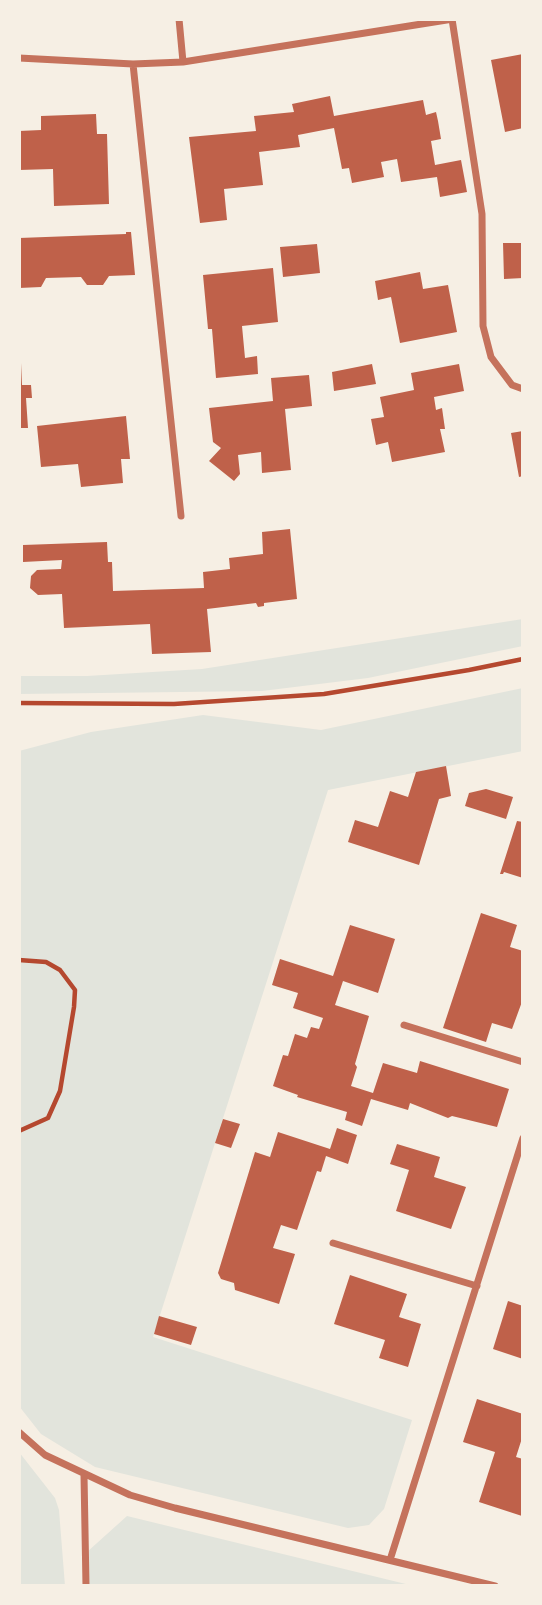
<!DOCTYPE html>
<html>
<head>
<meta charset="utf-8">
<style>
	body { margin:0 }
	#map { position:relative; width:542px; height:1605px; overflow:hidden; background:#f6efe4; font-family:"Nunito Sans",sans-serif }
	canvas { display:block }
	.frame { position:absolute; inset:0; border:21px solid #f6efe4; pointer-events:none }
</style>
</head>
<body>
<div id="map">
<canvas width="542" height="1605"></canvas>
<div class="frame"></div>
</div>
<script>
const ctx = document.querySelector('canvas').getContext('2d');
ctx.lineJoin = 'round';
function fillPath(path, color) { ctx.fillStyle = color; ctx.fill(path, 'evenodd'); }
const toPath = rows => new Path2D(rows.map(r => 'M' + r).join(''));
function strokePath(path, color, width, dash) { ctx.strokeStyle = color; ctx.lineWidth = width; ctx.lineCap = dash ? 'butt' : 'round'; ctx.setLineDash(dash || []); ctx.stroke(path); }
fillPath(toPath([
	[523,619,523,646,368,678,262,691,19,694,19,676,87,676,202,669],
	[523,688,523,751,328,790,153,1337,412,1420,384,1509,369,1525,348,1528,95,1467,41,1434,19,1406,19,751,91,732,203,715,321,730],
	[19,1452,55,1498,59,1510,65,1586,19,1586],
	[127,1516,414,1586,87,1586,87,1552]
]), '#e2e4dc');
fillPath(toPath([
	[523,54,523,128,505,132,491,60],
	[330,96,334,116,423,100,426,115,436,112,438,121,441,139,431,141,435,165,461,160,467,192,440,197,437,177,401,182,397,159,381,162,384,177,352,183,349,168,342,169,334,128,298,135,300,147,259,152,263,185,224,189,227,220,200,223,189,137,256,131,254,116,294,112,292,104],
	[96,114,97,134,107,134,109,204,54,206,53,169,19,170,19,131,41,130,41,116],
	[126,232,131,232,135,275,109,276,103,285,87,285,81,277,46,278,41,287,19,288,19,238,126,234],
	[503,243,523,243,523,278,504,279],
	[317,244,320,273,283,277,280,247],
	[273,268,278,322,242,326,245,358,257,356,258,374,216,378,212,329,208,329,203,275],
	[420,272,423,289,448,285,457,332,400,343,391,297,378,300,375,281],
	[19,363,21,363,22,385,31,385,32,398,26,398,28,428,19,428],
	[372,364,376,384,334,391,332,372],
	[459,364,464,391,434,397,436,410,442,408,445,429,440,429,445,452,392,462,388,442,376,445,371,419,384,417,380,397,414,390,411,373],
	[309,375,312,406,285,409,291,470,262,473,261,452,238,455,240,474,234,481,209,461,221,448,213,442,209,408,273,401,271,378],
	[126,416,130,459,121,459,123,483,81,487,78,464,41,467,37,426],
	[523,431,523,476,519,477,511,433],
	[290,529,297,599,264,603,264,606,258,607,256,603,207,609,211,652,152,654,150,624,64,628,62,594,38,595,30,588,31,576,37,570,61,569,62,560,23,562,23,545,107,542,108,562,112,562,113,591,204,588,203,572,230,569,229,558,263,554,262,532],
	[446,766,451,796,439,799,419,865,348,842,355,820,378,827,390,791,408,797,416,772],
	[486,789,513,797,506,819,465,806,469,793],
	[517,821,523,822,523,878,504,872,503,874,500,874],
	[481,913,517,925,510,947,523,951,523,999,512,1029,492,1023,486,1042,443,1028],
	[350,925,395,939,378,993,343,981,335,1005,369,1016,355,1064,357,1067,351,1086,373,1093,383,1063,417,1073,420,1061,509,1089,497,1127,452,1116,448,1118,410,1103,408,1110,371,1099,362,1126,345,1120,347,1112,297,1097,298,1095,273,1086,283,1055,288,1056,295,1034,307,1038,311,1027,319,1029,323,1018,293,1008,298,993,272,985,280,959,333,976],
	[223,1119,240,1124,231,1148,215,1143],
	[337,1128,357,1135,348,1164,326,1156,321,1172,317,1171,297,1230,281,1225,273,1248,295,1254,279,1304,235,1290,234,1283,221,1279,218,1273,255,1152,270,1157,278,1132,330,1149],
	[397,1144,440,1157,434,1177,466,1187,451,1229,396,1211,409,1170,390,1164],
	[350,1275,407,1294,399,1317,421,1324,408,1367,379,1358,385,1340,334,1324],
	[508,1301,523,1306,523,1359,493,1349],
	[159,1316,197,1327,191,1345,154,1334],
	[477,1399,523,1414,523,1435,516,1457,523,1459,522,1516,479,1502,495,1452,463,1442]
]), '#bf614a');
strokePath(toPath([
	[19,703,174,704,324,694,469,670,523,659],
	[19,960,46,962,60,970,75,990,74,1007,60,1091,48,1118,19,1131]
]), '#b5482f', 4.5);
strokePath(toPath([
	[179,19,183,62],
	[452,19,482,214,483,326,491,357,512,385,523,389],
	[19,58,133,64,183,62,453,19],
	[133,64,181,516],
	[404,1025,523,1062],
	[333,1243,477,1286],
	[19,1432,45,1455,130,1495,175,1508,495,1586],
	[84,1475,86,1586],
	[390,1560,523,1138]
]), '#c5725c', 7);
</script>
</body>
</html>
